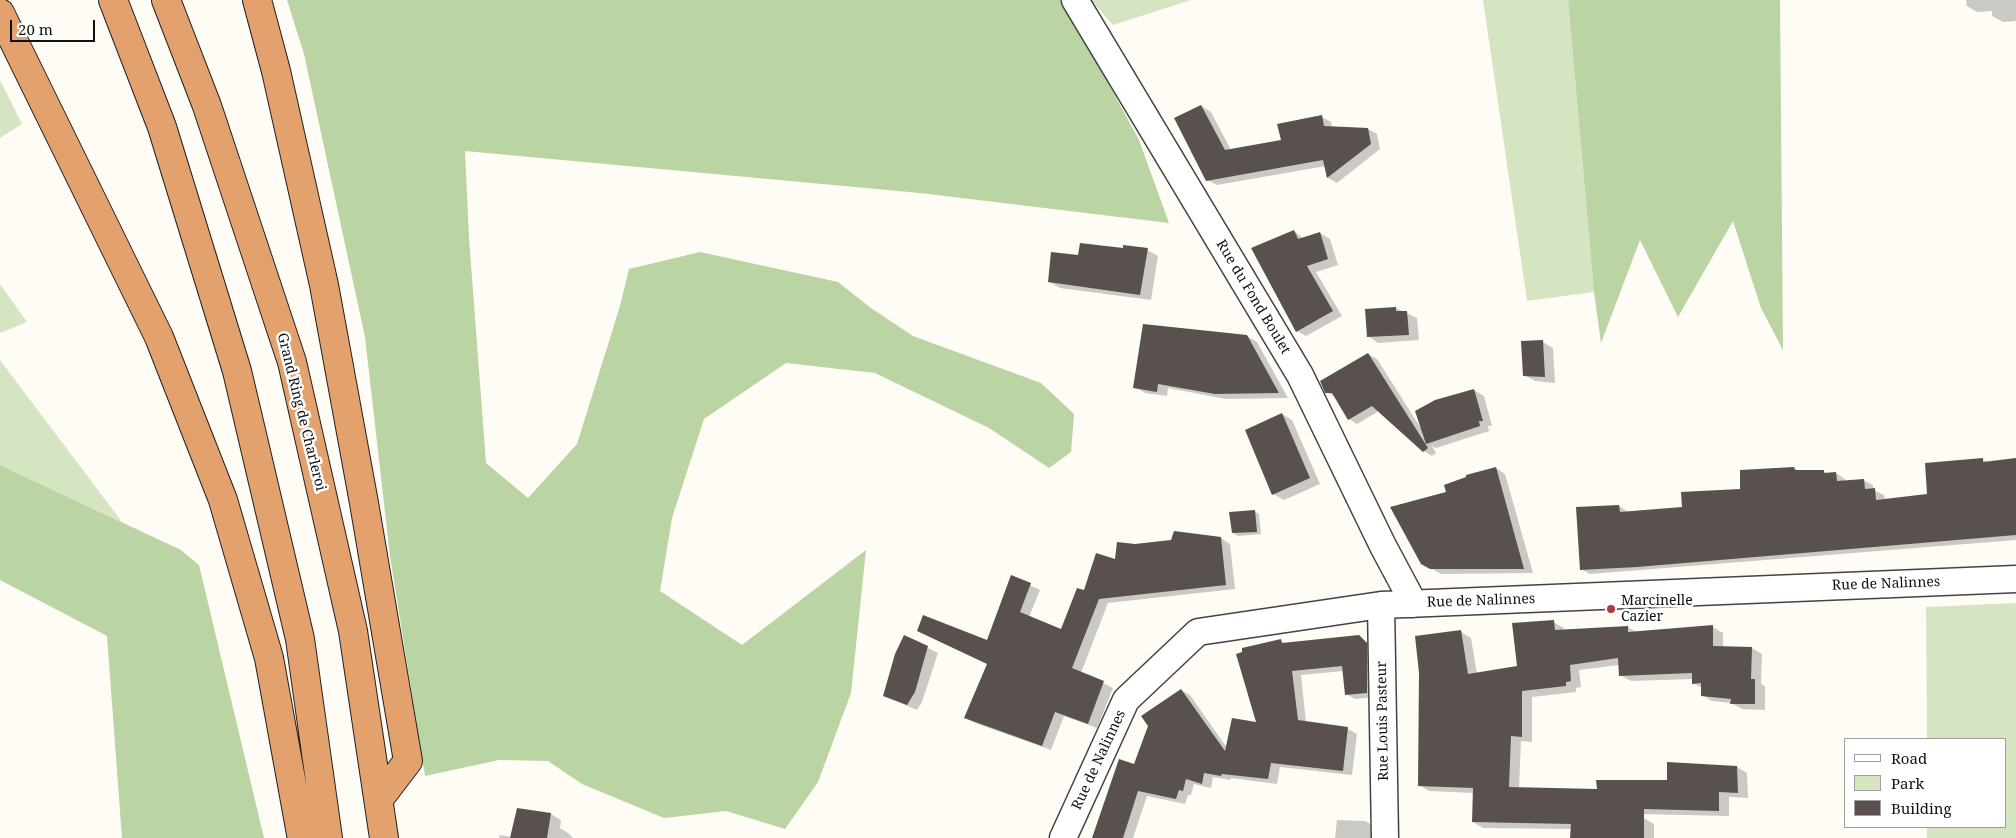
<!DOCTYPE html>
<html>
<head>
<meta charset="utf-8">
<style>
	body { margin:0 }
	#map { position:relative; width:2016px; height:838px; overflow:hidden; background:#fefcf5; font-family:"Noto Serif",serif }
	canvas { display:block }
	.legend { position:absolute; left:1844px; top:738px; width:162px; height:90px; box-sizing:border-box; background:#fff; border:1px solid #9f9f9f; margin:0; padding:6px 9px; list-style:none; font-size:15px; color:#101010 }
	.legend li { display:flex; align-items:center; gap:10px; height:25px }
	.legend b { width:25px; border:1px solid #9f9f9f }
	.scale { position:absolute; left:10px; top:20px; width:85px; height:22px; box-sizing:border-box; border:2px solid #101010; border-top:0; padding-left:6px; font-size:15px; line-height:18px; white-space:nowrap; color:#101010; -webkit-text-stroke:4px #fff; paint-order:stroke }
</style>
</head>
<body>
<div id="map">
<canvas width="2016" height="838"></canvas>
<ul class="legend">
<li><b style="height:6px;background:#fff"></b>Road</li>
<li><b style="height:14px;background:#d5e5c1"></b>Park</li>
<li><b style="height:14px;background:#58514e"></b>Building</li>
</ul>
<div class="scale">20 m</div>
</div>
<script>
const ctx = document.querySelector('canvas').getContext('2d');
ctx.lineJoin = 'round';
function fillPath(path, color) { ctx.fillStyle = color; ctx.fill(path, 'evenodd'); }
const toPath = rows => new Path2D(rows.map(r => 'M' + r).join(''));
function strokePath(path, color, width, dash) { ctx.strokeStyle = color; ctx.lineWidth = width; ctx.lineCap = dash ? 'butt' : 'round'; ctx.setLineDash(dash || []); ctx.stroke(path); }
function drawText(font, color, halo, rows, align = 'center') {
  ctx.font = font + ' "Noto Serif",serif'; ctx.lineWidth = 5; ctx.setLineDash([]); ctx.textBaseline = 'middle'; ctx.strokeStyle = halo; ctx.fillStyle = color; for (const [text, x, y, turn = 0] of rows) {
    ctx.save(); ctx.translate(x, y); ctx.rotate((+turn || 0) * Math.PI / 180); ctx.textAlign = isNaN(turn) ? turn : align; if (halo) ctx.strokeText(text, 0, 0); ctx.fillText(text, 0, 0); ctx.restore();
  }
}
fillPath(toPath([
	[1091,0,1191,0,1113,25],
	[1483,0,1568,0,1594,292,1527,301],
	[0,80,22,124,0,138],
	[0,284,27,322,0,333],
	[0,360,122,522,0,465],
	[2016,603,2016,838,1927,838,1927,827,2005,827,2005,739,1927,739,1926,607]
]), '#d5e5c1');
fillPath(toPath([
	[287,0,1060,0,1066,5,1139,140,1169,223,920,193,465,151,469,238,486,463,528,498,577,444,620,306,629,269,700,252,838,282,871,308,913,336,1041,383,1074,414,1071,452,1049,468,989,428,875,373,786,363,704,419,672,518,660,591,742,645,866,550,851,693,818,782,785,829,726,811,664,818,582,784,548,761,499,760,425,776,390,556,365,337,304,54],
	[1568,0,1780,0,1783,350,1761,308,1733,221,1678,317,1640,240,1601,343,1594,292],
	[0,465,181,550,199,565,264,838,122,838,107,636,0,580]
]), '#bad4a3');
fillPath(toPath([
	[1966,0,2016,0,2016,21,2003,22,1992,16,1992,11,1977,12,1967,6],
	[1201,106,1211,112,1231,150,1282,141,1322,117,1331,122,1332,128,1368,129,1377,134,1380,149,1337,183,1328,178,1326,166,1217,185,1207,180],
	[1294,231,1304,239,1320,233,1330,239,1338,265,1316,272,1342,316,1306,336,1297,331],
	[1124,250,1147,250,1158,256,1151,300,1060,288,1049,282,1079,256],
	[1396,308,1417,318,1419,340,1378,343,1368,336],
	[1247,336,1257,342,1288,398,1226,399,1168,388,1167,396,1145,393,1135,387],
	[1543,342,1553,348,1555,383,1535,381,1524,375],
	[1368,354,1377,359,1422,430,1474,390,1484,396,1492,426,1488,426,1489,431,1436,448,1432,446,1436,453,1432,456,1424,451,1379,411,1357,424,1349,419,1336,397,1326,392],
	[1282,414,1292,420,1320,484,1284,500,1273,494],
	[1982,459,1989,463,2016,459,2016,540,1590,574,1581,569,1619,506,1628,512,1683,508,1741,490,1794,468,1799,471,1823,471,1829,474,1836,473,1845,479,1845,482,1863,480,1873,485,1873,490,1884,495,1885,500,1929,495],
	[1496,468,1505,474,1533,573,1441,574,1422,563],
	[1254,511,1259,514,1261,534,1238,536,1233,533],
	[1221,538,1230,544,1235,589,1108,603,1081,673,1113,688,1097,728,1064,716,1051,750,975,723,966,718,988,665,988,641,1012,577,1040,590,1029,617,1062,630,1084,592,1116,561,1135,546],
	[1553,622,1564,628,1564,630,1628,627,1638,633,1713,627,1723,633,1723,647,1752,648,1762,654,1761,684,1765,686,1765,710,1742,709,1731,703,1712,701,1702,695,1702,688,1693,683,1693,679,1631,681,1620,675,1619,665,1579,670,1581,687,1576,688,1576,692,1532,697,1532,742,1521,741,1519,789,1598,790,1668,782,1737,767,1747,773,1748,798,1729,797,1729,816,1637,814,1654,824,1654,838,1572,838,1572,829,1483,828,1473,822,1474,793,1429,791,1419,785,1461,632,1471,638,1477,674,1519,667],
	[1359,636,1375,649,1375,697,1355,699,1346,694,1344,671,1301,675,1306,723,1348,729,1357,734,1352,775,1280,767,1277,784,1231,778,1230,780,1213,777,1211,788,1194,784,1191,795,1188,795,1185,804,1147,796,1133,838,1095,838,1135,766,1181,690,1190,695,1227,748,1257,723,1280,641,1286,644],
	[905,637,938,653,922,702,917,710,884,696],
	[551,814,561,820,560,828,568,833,573,838,499,838,500,835,511,837],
	[1337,820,1365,821,1374,826,1374,838,1335,838]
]), '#0003');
fillPath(toPath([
	[1201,105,1225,150,1281,140,1277,124,1322,115,1324,126,1368,128,1371,144,1327,178,1323,160,1206,181,1174,118],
	[1294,230,1298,239,1320,232,1328,259,1307,266,1333,311,1296,332,1251,248],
	[1080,243,1123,248,1123,245,1148,248,1140,295,1048,282,1051,252,1078,255],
	[1396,307,1396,311,1407,311,1409,335,1367,337,1365,309],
	[1143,324,1247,335,1279,393,1215,394,1158,384,1157,392,1133,388],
	[1543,340,1545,377,1523,376,1521,341],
	[1368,353,1428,448,1423,452,1372,406,1348,420,1332,393,1325,393,1320,381],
	[1474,389,1483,421,1479,421,1480,426,1426,444,1415,411,1435,400],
	[1282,413,1310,478,1272,495,1245,430],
	[1983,458,1983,462,2016,458,2016,535,1637,567,1580,570,1576,507,1619,505,1620,512,1682,507,1681,492,1740,489,1740,470,1794,467,1795,470,1824,470,1824,473,1836,472,1837,481,1864,479,1865,489,1875,488,1876,500,1927,494,1925,463],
	[1496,467,1524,569,1430,569,1421,564,1390,507,1446,492,1444,485,1466,477,1466,475],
	[1255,510,1257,532,1232,533,1229,512],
	[1174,531,1221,537,1226,585,1099,599,1072,668,1104,681,1088,724,1055,712,1042,746,964,718,987,664,917,631,923,615,987,640,1011,575,1031,583,1020,612,1061,629,1077,588,1084,590,1096,553,1115,559,1117,542,1135,544,1171,540],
	[1554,620,1555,630,1628,626,1628,632,1713,625,1713,646,1752,647,1751,679,1755,679,1755,704,1730,704,1731,699,1701,696,1701,683,1692,684,1692,673,1619,676,1618,658,1570,665,1571,681,1566,682,1566,686,1522,691,1522,737,1511,736,1509,787,1597,789,1596,780,1667,780,1667,762,1737,766,1738,793,1719,792,1719,811,1644,809,1644,838,1570,838,1571,824,1472,822,1473,788,1418,786,1419,673,1415,636,1461,630,1468,674,1517,666,1512,623],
	[904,635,928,646,915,692,907,705,883,696,895,654],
	[1359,635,1367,643,1367,693,1345,695,1342,666,1292,671,1298,720,1348,727,1343,771,1271,763,1268,779,1222,774,1221,776,1204,773,1202,784,1186,779,1183,791,1179,790,1176,799,1138,791,1123,838,1092,838,1119,759,1134,764,1148,726,1141,716,1181,689,1225,751,1232,718,1256,722,1236,654,1242,652,1242,648,1281,639,1282,643],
	[517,808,551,813,547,838,510,838]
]), '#58514e');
const minor = toPath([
	[1075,0,1300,375,1383,546,1414,604],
	[1381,605,1385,838],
	[1063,838,1126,700,1198,632,1381,605,2016,579]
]);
const motorway = toPath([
	[113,0,162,127,237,371,300,639,328,838],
	[166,0,207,106,292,362,353,631,384,838],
	[257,0,276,71,324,285,364,503,408,761,379,799],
	[0,13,159,337,223,500,269,658,301,834,303,838]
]);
strokePath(minor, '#434343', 29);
strokePath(motorway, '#212121', 30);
strokePath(minor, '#fff', 26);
strokePath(motorway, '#e3a16e', 28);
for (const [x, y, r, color] of [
	[1611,609,5,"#b03841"]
]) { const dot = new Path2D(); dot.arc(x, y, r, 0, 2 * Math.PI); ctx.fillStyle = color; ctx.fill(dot); strokePath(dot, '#fff', 2); }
drawText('14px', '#101010', '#fff', [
	["Rue du Fond Boulet",1253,297,59],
	["Grand Ring de Charleroi",301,412,76],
	["Rue de Nalinnes",1886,584,-2],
	["Rue de Nalinnes",1481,601,-2],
	["Rue Louis Pasteur",1383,721,-91],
	["Rue de Nalinnes",1099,760,-65]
]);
drawText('14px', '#101010', '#fff', [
	["Marcinelle",1621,601],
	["Cazier",1621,617]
], 'left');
</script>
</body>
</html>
